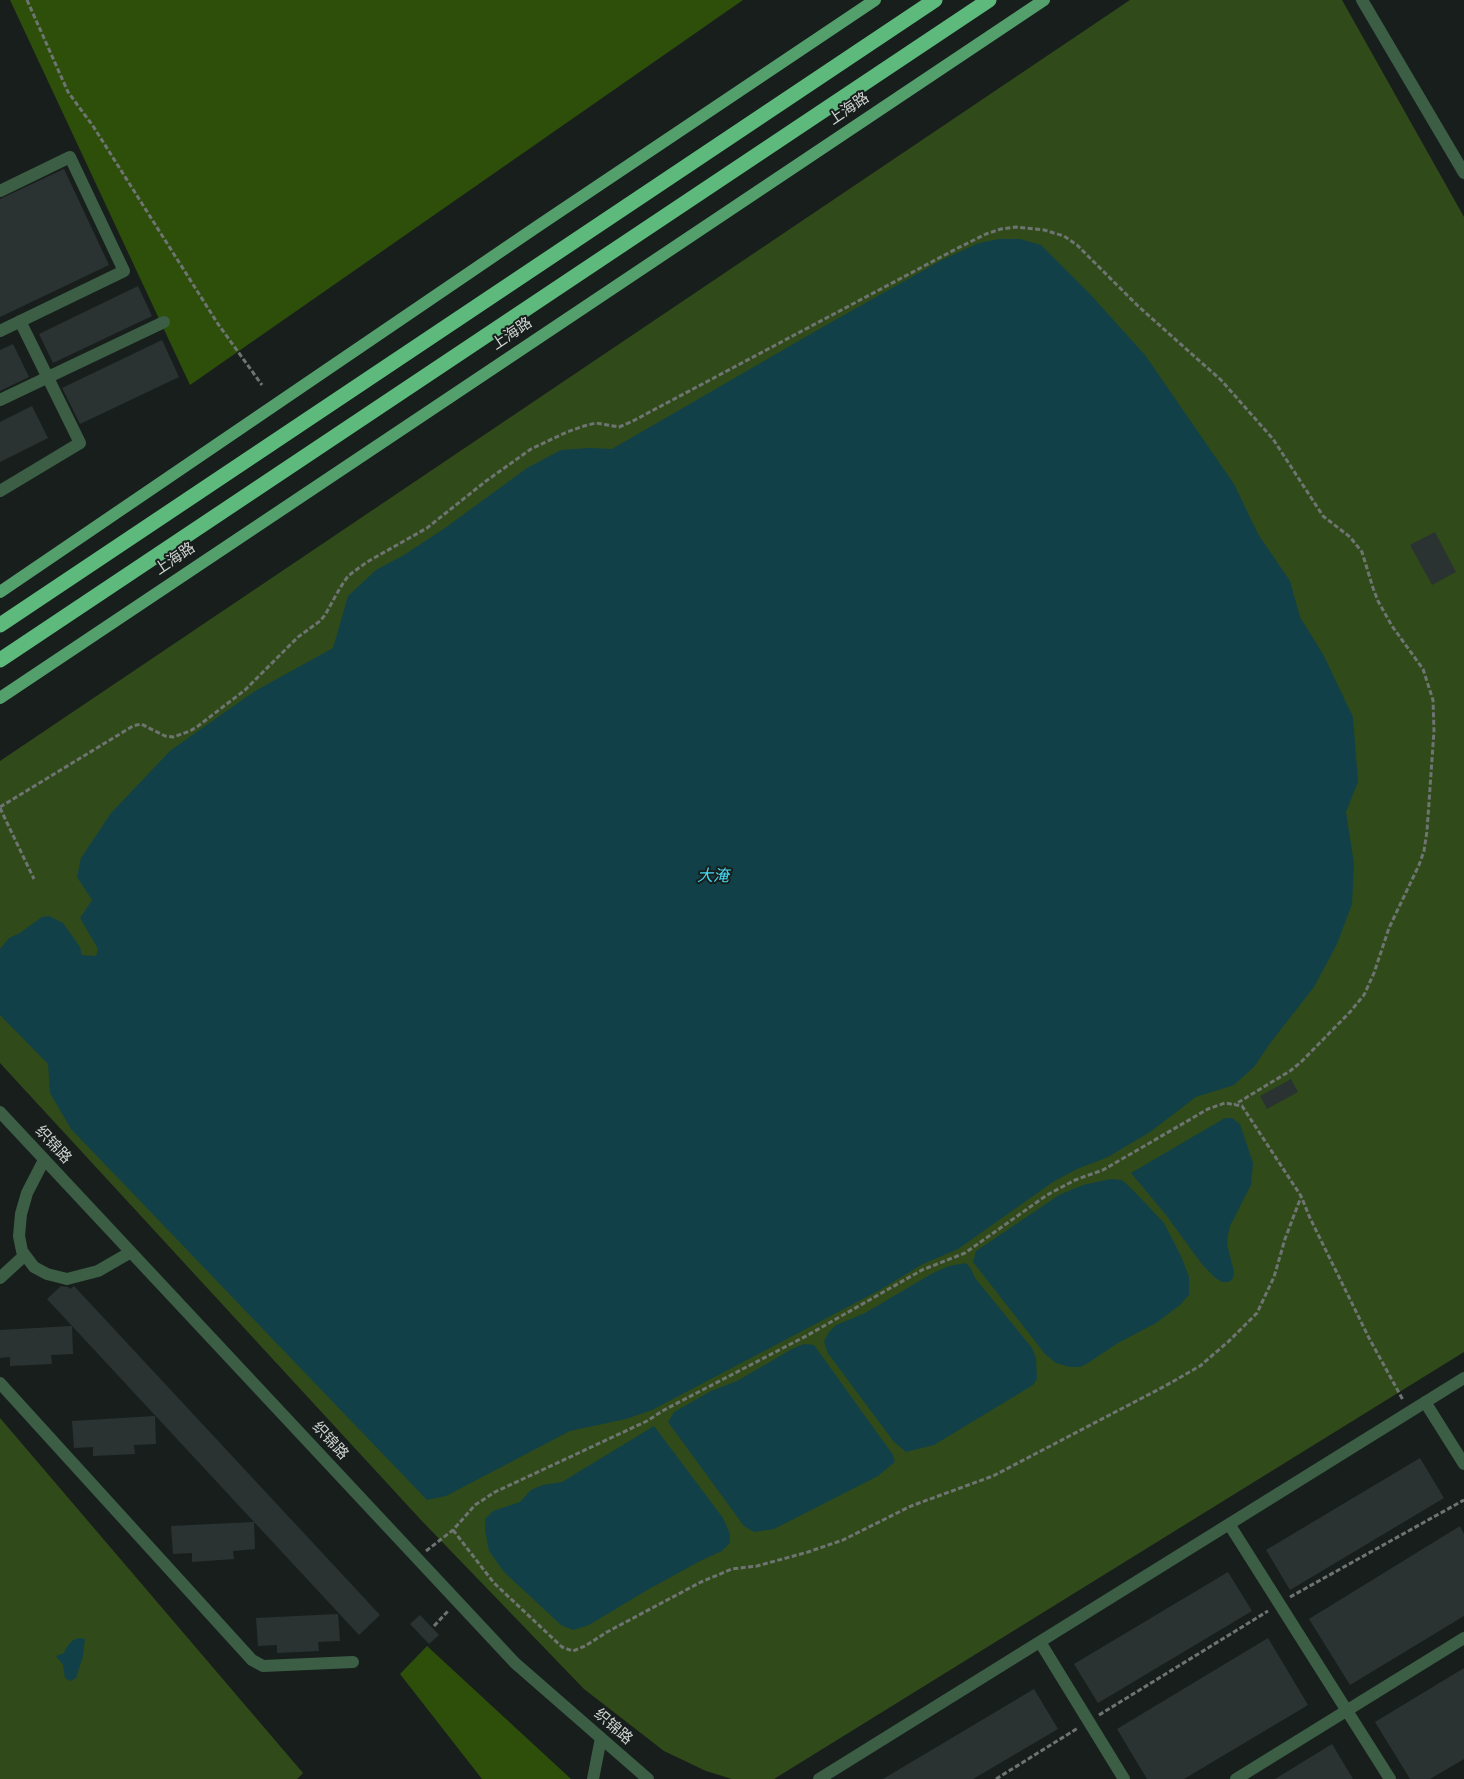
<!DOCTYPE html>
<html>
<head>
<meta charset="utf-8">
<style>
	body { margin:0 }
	canvas { display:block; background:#171e1c }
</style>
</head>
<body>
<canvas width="1464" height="1779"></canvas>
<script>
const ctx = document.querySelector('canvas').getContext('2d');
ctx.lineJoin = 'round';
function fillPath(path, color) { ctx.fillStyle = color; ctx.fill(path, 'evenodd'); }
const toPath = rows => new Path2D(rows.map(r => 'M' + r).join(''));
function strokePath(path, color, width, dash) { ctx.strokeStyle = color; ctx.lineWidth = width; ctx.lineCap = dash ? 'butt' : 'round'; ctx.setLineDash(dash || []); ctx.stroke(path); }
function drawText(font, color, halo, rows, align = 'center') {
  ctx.font = font + ' Arial,"Noto Sans SC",sans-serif'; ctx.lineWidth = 4; ctx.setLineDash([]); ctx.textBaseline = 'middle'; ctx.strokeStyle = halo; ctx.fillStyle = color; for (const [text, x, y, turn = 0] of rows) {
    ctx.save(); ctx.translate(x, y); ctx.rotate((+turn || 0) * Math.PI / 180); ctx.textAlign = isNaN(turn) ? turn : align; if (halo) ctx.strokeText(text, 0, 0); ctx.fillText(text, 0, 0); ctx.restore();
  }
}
fillPath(toPath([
	[1130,0,1342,0,1464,217,1464,1352,774,1779,732,1779,706,1771,664,1751,584,1689,421,1520,0,1063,0,761],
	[0,1418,303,1773,297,1779,0,1779]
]), '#304b19');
fillPath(toPath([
	[10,0,743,0,190,385],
	[427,1646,571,1779,482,1779,400,1674]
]), '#2d4f0a');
fillPath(toPath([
	[999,239,1020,239,1041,245,1090,294,1145,355,1234,484,1258,534,1290,581,1300,617,1324,656,1353,717,1358,782,1346,812,1354,864,1352,904,1337,944,1314,987,1271,1042,1254,1067,1234,1085,1196,1097,1150,1132,1108,1157,1077,1169,1053,1182,958,1249,923,1264,878,1291,652,1410,626,1419,570,1431,446,1496,427,1500,71,1129,50,1093,48,1064,0,1015,0,949,9,938,20,933,42,917,49,916,63,923,80,947,82,955,96,956,98,949,80,918,92,900,77,877,81,858,111,813,171,750,255,691,333,648,348,596,376,570,404,555,445,528,527,468,561,450,590,448,612,449,821,328,942,260,979,243],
	[1225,1118,1232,1118,1240,1124,1253,1163,1251,1185,1230,1226,1228,1235,1227,1244,1234,1272,1233,1278,1229,1282,1222,1282,1214,1277,1201,1263,1166,1215,1131,1173],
	[1110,1179,1122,1180,1131,1188,1164,1223,1181,1256,1189,1277,1189,1295,1180,1305,1156,1323,1118,1343,1088,1363,1080,1367,1070,1367,1056,1363,1045,1354,973,1262,976,1251,1059,1195,1083,1185],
	[966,1263,971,1269,975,1278,1032,1348,1036,1358,1037,1379,1033,1385,934,1445,906,1452,894,1442,827,1352,824,1341,829,1332,836,1325,865,1313,933,1273,949,1266],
	[804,1344,814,1345,893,1455,895,1462,878,1476,774,1529,754,1532,744,1526,668,1422,674,1412,711,1391,737,1381,792,1349],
	[654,1426,723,1518,730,1534,730,1543,722,1551,702,1560,649,1589,589,1625,573,1630,561,1625,504,1572,489,1551,485,1530,485,1519,493,1511,520,1502,531,1490,543,1485,562,1482],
	[79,1638,85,1639,83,1656,76,1678,70,1681,65,1678,63,1665,56,1656,64,1653,66,1648,73,1640]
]), '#114048');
fillPath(toPath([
	[64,169,109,265,0,317,0,199],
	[138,286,152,316,53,363,39,334],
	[162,340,179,377,80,424,62,388],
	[13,344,29,377,0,391,0,350],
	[32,406,48,438,0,462,0,422],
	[1435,532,1456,572,1432,585,1410,545],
	[1291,1079,1298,1092,1267,1109,1260,1096],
	[61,1286,68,1287,70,1289,74,1286,380,1615,359,1635,47,1299],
	[72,1326,73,1354,51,1355,52,1364,10,1366,10,1357,0,1358,0,1330],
	[155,1416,156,1444,134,1445,135,1454,93,1456,93,1447,74,1448,72,1421],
	[1420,1458,1444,1498,1290,1590,1266,1550],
	[254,1522,255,1549,233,1551,234,1559,192,1562,192,1553,173,1554,171,1526],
	[1460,1526,1464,1534,1464,1616,1350,1685,1309,1619],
	[1228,1572,1252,1611,1098,1703,1074,1664],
	[338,1614,340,1641,318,1642,319,1651,277,1653,277,1645,258,1646,256,1618],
	[420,1615,439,1635,429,1644,410,1624],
	[1268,1638,1308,1705,1184,1779,1147,1779,1117,1729],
	[1464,1668,1464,1759,1430,1779,1410,1779,1375,1722],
	[1034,1689,1058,1729,973,1779,883,1779],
	[1332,1744,1353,1779,1275,1779]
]), '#2a3332');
strokePath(toPath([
	[27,0,68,92,93,126,218,324,262,385],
	[0,807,133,726,141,724,165,736,173,737,190,731,198,726,245,690,298,637,320,621,325,615,340,588,348,576,367,562,427,528,486,481,531,449,567,432,584,426,596,423,619,427,631,422,956,249,986,234,1001,229,1016,227,1044,230,1064,236,1077,245,1139,307,1221,380,1273,439,1323,516,1350,537,1362,552,1373,588,1378,601,1392,626,1423,669,1433,700,1434,731,1427,831,1424,851,1419,865,1389,928,1374,973,1364,995,1350,1012,1301,1062,1290,1071,1234,1105],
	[0,808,34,879],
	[453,1530,494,1583,562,1647,573,1651,585,1646,607,1632,701,1582,732,1569,757,1566,808,1552,843,1540,911,1506,993,1476,1165,1386,1200,1366,1229,1341,1257,1313,1274,1277,1285,1239,1301,1197],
	[426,1551,453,1530,475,1505,495,1492,647,1421,664,1410,808,1335,922,1270,965,1253,1047,1195,1075,1180,1103,1170,1208,1109,1225,1103,1242,1106,1301,1196,1310,1218,1369,1338,1403,1400],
	[1290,1597,1464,1500],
	[434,1626,449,1610],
	[1099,1715,1268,1611],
	[996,1779,1078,1728]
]), '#6e7472', 3, [5, 2.5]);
strokePath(toPath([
	[1362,0,1464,173],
	[0,191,70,157,124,271,0,331],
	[0,400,164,322],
	[0,491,80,443,20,321],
	[0,1112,515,1663,648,1779],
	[44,1160,27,1193,21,1214,19,1236,22,1251,34,1267,47,1274,67,1279,98,1271,131,1252],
	[0,1278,25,1255],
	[0,1383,252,1660,263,1666,353,1662],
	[1425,1402,1464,1464],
	[1229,1524,1390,1779],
	[1040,1642,1124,1779],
	[593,1779,601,1738],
	[819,1779,1464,1378],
	[1236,1779,1464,1638]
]), '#3b5e45', 12);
strokePath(toPath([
	[0,592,538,226,875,0],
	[0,698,1044,0]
]), '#54a06d', 12);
strokePath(toPath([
	[0,625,935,0],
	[0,660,989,0]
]), '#5dba7c', 15);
drawText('15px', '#cfd4d2', '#171e1c', [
	["上海路",849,109,-34],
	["上海路",512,334,-34],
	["上海路",175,559,-34],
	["织锦路",53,1145,47],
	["织锦路",330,1441,47],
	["织锦路",613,1727,41]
]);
drawText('italic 16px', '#44d8f1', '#171e1c', [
	["大淹",713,877]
]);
</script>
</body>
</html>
